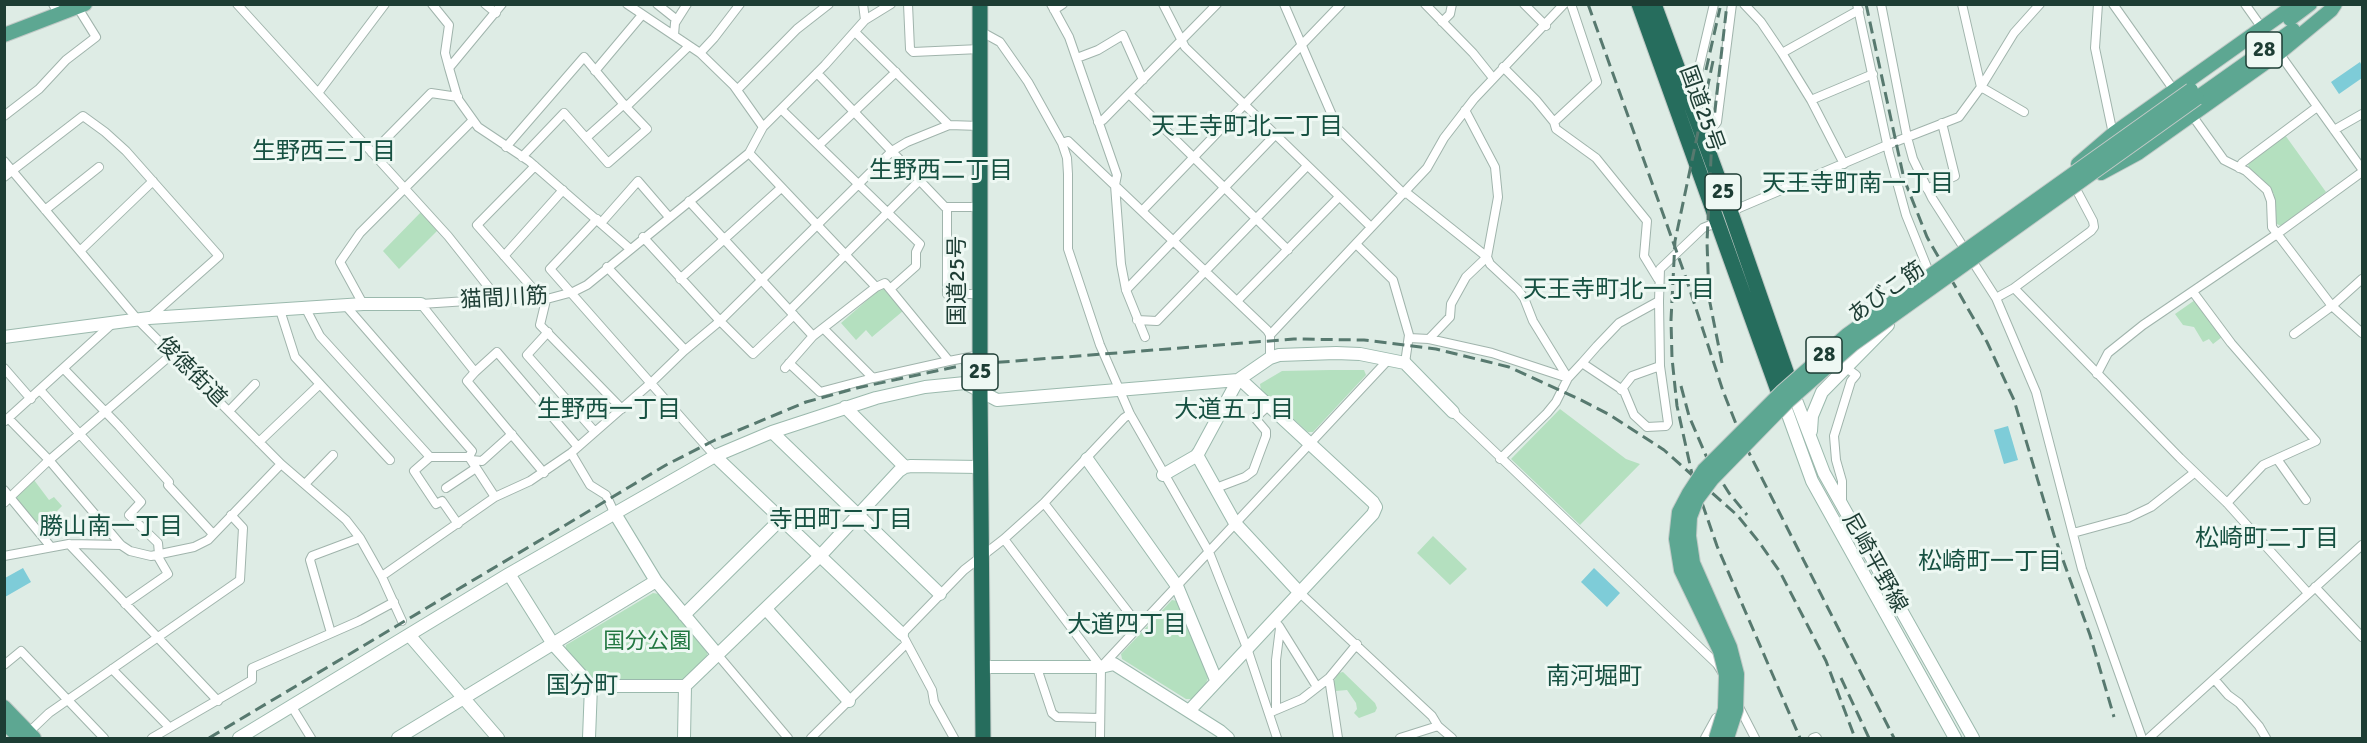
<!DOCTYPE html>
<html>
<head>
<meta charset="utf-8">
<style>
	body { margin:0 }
	#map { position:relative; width:2367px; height:743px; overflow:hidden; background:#deece5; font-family:Signika,sans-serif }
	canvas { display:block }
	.frame { position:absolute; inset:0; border:6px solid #1d3d34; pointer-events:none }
</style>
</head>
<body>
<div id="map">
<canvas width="2367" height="743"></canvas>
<div class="frame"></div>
</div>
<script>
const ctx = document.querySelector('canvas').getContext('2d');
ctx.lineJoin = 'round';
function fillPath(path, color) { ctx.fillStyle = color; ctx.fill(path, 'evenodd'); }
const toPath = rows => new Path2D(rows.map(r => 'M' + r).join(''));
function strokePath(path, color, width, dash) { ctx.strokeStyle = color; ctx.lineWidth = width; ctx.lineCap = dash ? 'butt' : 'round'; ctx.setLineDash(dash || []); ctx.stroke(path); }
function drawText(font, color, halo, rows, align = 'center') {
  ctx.font = font + ' Signika,"Noto Sans JP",sans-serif'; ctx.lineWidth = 6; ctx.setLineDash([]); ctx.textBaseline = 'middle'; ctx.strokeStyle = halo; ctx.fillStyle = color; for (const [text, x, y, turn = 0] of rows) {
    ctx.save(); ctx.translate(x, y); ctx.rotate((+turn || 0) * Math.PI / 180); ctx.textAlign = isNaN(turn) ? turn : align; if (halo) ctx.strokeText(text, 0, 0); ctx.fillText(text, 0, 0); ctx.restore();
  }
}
fillPath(toPath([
	[2285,135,2326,192,2281,226,2275,223,2274,194,2260,177,2249,169,2248,163],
	[421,212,438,230,399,269,383,251],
	[882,287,903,311,872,337,866,330,856,340,841,323],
	[2195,300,2222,337,2213,344,2209,339,2203,342,2194,327,2183,325,2175,314],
	[1330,370,1364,370,1366,375,1313,432,1308,432,1261,390,1260,384,1282,371],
	[1560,409,1626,459,1640,464,1580,525,1511,459],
	[34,480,49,500,54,497,62,506,57,511,63,518,55,524,47,514,36,523,17,500,16,496],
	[1433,536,1467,569,1450,585,1417,553],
	[653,593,659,594,707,652,707,657,682,680,593,681,565,650,566,645],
	[1172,600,1177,601,1208,678,1206,683,1192,699,1186,699,1122,659,1121,654],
	[1343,672,1375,703,1377,708,1375,712,1359,718,1354,713,1357,709,1356,703,1347,690,1336,691,1333,683,1338,673]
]), '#b4e0bf');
fillPath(toPath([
	[2360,62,2362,66,2362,78,2339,94,2331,82],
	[2008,426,2018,460,2004,464,1994,430],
	[23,568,31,582,5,597,5,578],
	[1594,568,1620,593,1607,607,1581,582]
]), '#7eccd8');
const street = toPath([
	[53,4,59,15],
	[237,4,448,236,498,299],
	[432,4,449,25,445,53,449,68],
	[485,4,496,13],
	[502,4,449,68,458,99,478,127,529,161,629,248],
	[627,4,700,53,734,86,763,127],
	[657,4,677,20],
	[863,4,865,20],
	[908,4,910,49,913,52,980,49],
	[1051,4,1069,37,1117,175,1115,185,1121,264,1126,290,1145,337],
	[1163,4,1185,47,1371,227],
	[1284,4,1338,129,1403,193,1408,194,1487,257,1490,264,1518,290,1524,298,1533,321,1568,378,1556,402,1547,413,1500,459],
	[1425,4,1473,53,1493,78],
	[1524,4,1546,26],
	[1744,4,1761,22,1782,53,1811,100,1844,164],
	[1857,4,1889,153,1906,215,1929,272],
	[1881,4,1907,137,1913,159,1932,198,1996,298,2036,392,2082,569,2142,738],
	[1962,4,1981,87,2024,112],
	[2098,4,2095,48,2113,134],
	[2113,4,2176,93],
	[2245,4,2262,28],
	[1054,10,1063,4],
	[1442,22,1450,14,1452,4],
	[980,31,1000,42,1028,82,1062,143,1067,158,1068,174,1068,249,1100,345,1130,414,1209,552,1247,648,1277,738],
	[855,32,949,125],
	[674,35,675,23,687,4],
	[700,53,714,38,740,4],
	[1782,53,1859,10],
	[2279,53,2362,169],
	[1077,58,1098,50,1123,35,1143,80],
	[1503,67,1536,100,1554,122,1556,129,1596,158,1647,221,1644,256,1658,279],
	[595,71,642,15],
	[817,73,945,207,981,207],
	[737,90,797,29,829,4],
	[318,93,385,4],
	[1129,94,1288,250],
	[1811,100,1873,74],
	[1691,102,1714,4],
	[782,110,920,244,916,252,916,266,890,289],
	[2189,111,2224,160,2246,171,2267,190,2271,201,2272,227,2332,306,2362,333],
	[4,116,39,89,66,60,96,37,78,8],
	[1098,122,1103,120,1217,4],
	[1554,122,1597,82,1571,4],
	[2334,130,2362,114],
	[586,138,624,104],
	[1704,139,1717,122,1732,4],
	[1062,143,1068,141,1267,330,1270,335,1270,358],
	[819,145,896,72],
	[506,147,584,57,626,107,689,46],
	[372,153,431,93,458,97],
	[749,153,876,287],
	[522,157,564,113,608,163,647,129,626,107],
	[4,161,138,320,281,464,346,520,360,538,382,577,402,621],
	[535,166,477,225,543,300],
	[2239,168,2242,163,2317,107],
	[4,177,83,116,105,132,126,151,219,256,149,318],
	[1927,189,1955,176,1942,123],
	[689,201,813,336,876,287,885,283,949,361,980,355],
	[947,207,947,294,980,294],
	[45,210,99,167],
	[1142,211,1341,4],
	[1731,213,1739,208,1887,145,1959,117,1981,87,2014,33,2040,4],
	[597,219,550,269,715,456],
	[601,223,638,181,669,217],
	[643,237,720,321,753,354,794,315],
	[1356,244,1393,280,1409,335,1405,363],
	[80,251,153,181],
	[504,256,563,190],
	[607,267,685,350],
	[680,279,781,188],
	[2014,288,2180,458,2227,503,2308,593],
	[1126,290,1275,135],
	[2193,292,2231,343,2316,441,2263,465,2227,503],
	[1996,298,2014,288,2091,231,2094,227,2093,221,2076,189,2075,182],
	[546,300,540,325,622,409],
	[1237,301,1339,197],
	[1659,301,1660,269,1703,228,1718,222],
	[363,304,340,262,360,233,472,121],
	[421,304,498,299,543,300,573,292,587,285,749,153,763,127,825,65,865,20,891,4],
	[421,304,475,372,497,352,578,447],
	[346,306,472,451,469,457,495,497],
	[306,309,320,336,430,457,469,457],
	[280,310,295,357,390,460],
	[790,310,920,180],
	[1137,320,1157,321,1307,166],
	[824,329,873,378,949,361],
	[548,332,527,355,595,432],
	[2294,334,2332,306,2362,279],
	[1270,335,1427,168,1444,138,1474,99,1564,4],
	[1409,338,1429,339,1492,353,1568,378,1582,363,1597,346,1619,323,1659,301,1660,366,1668,423,1666,426,1647,427,1634,415,1624,391,1582,363],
	[1429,339,1450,317,1451,304,1466,277,1487,257,1498,197,1495,167,1465,110],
	[789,363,820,392,873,378],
	[4,368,31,399],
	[785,368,813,336],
	[64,369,119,426,169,482,168,485,213,534],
	[475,372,467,381,544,473],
	[2097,374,2108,353,2143,325,2277,234,2362,172],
	[40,390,141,502,129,515,158,543,159,554],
	[1621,390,1632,376,1660,366],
	[229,411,255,384],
	[1453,412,1717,664,1722,672],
	[8,418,49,460,121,545,130,551,151,556,194,547,208,540,281,464],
	[5,421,113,323],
	[259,442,320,384],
	[571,453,590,485,606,495,614,512],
	[430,457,414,471,436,504,442,501,458,524],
	[2277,459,2306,500],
	[471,460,482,461,512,434],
	[305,484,333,455],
	[446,488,476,468],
	[1216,488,1245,477,1253,471,1266,436,1266,431,1255,418,1269,405],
	[4,490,51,547],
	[1842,502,1842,481,1836,460,1834,436,1851,381,1856,375,1845,367],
	[4,503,46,463,172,354],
	[1044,503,1139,626],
	[2073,533,2128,518,2151,507,2194,473],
	[1004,539,1101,667],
	[69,544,218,701],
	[4,556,69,544,121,545],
	[382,576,495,497,530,481,571,453,652,382,684,351,720,321,892,151,907,142,949,125,980,126],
	[2315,587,2362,637],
	[1299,592,1432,716,1438,726,1452,738],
	[125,604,168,574,157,555],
	[1279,626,1317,687],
	[331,633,310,560,312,556,360,538],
	[717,654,788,738],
	[4,665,21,651,104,738],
	[1037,668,1052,713,1057,717,1100,718],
	[112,669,169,727],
	[1329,678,1338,738],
	[2215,680,2228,695,2239,703,2259,726,2266,738],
	[1738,705,1755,738],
	[292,707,311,738],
	[1276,710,1276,660,1280,628],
	[1269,713,1302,699,1329,678,1357,644],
	[27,734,49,713,240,580,243,528,231,515],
	[152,738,252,680,252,668,359,621,394,602],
	[811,738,906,644],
	[954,738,934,702,932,690,902,634,964,570,1004,539,1044,503,1124,418,1130,414],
	[1100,738,1101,667,1389,359],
	[1400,738,1438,726],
	[1705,738,1716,718],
	[1813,738,1816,737,1817,738],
	[2149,738,2362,545]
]);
const secondary = toPath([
	[4,337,149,318,363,304,421,304],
	[1791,387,1824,473,1973,738],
	[1782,398,1812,481,1955,738],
	[845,407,905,467],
	[1811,431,1812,416,1822,392,1888,325],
	[772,432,940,594],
	[1197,455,1235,523,1299,592],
	[715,456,902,634],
	[1087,459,1177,586,1216,680],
	[1163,475,1196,456,1199,452,1238,380],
	[614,512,656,581,717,654],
	[509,574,553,644,591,686,589,738],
	[766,609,849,701],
	[684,615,781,519],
	[410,636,498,738],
	[983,667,1101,667,1114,664,1220,731,1228,738],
	[591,686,685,686],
	[1189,711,1373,514,1376,507,1373,502,1241,380],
	[239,738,509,574,715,456,772,432,876,398,925,387,965,383,997,400,1238,380,1270,358,1279,355,1336,353,1360,354,1405,363,1453,412],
	[398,738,656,581],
	[684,738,685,686,820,556,899,471,905,467,911,466,980,467]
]);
const primary = toPath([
	[2290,19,2310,4],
	[4,35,85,4],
	[2197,98,2293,30],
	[2078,164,2113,134,2296,4],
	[2101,173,2138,153,2279,53,2331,10,2335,4],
	[4,707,34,738],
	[4,722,20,738]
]);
const highway = toPath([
	[980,4,980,391,983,738],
	[1639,4,1781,399],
	[1654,4,1731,213,1789,380]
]);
strokePath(street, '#a0b4ac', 10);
strokePath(secondary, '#9bb9ad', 14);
strokePath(primary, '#c0c9c6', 16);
strokePath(highway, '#c0c9c6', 17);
strokePath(street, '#fff', 8);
strokePath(secondary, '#fff', 12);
strokePath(primary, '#5da792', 14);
strokePath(highway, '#266d5d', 15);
strokePath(toPath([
	[1588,4,1686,278,1723,391,1742,439,1894,738],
	[1866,4,1904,179,1927,237,1987,342,2014,400,2054,535,2090,635,2114,717],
	[1713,61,1675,241,1671,320,1672,358,1677,406,1692,474,1717,546,1800,738],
	[1706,70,1720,8],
	[1722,363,1709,298,1707,242,1712,137,1727,4],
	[1681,386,1689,416,1707,458,1729,493,1747,515],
	[1841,678,1869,738],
	[209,738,666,465,715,440,806,402,857,388,964,365,1294,339,1364,340,1436,349,1509,367,1579,399,1610,415,1664,450,1737,515,1759,542,1780,572,1826,661,1855,738]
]), '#57796f', 3, [12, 6]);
const primaryBridge = toPath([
	[1716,738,1725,709,1726,675,1720,651,1681,570,1676,539,1679,512,1689,493,1704,470,1783,391,1847,335,2191,90],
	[1727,738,1736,710,1737,674,1730,647,1693,563,1689,536,1690,517,1697,499,1712,479,1788,401,1853,344,2197,98]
]);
strokePath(primaryBridge, '#c0c9c6', 16, []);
strokePath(primaryBridge, '#5da792', 14);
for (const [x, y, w] of [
	[2264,50,36],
	[1723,192,36],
	[1824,355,36],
	[980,372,36]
]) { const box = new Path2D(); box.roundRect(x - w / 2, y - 18, w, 36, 4.5); ctx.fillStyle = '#eef8f3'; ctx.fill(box); strokePath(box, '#1d3d34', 1.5); }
drawText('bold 21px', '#1d3d34', null, [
	["28",2264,50],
	["25",1723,192],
	["28",1824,355],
	["25",980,372]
]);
drawText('22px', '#1d3d34', '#eef8f3', [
	["国道25号",1701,109,70],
	["国道25号",958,281,-90],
	["あびこ筋",1887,293,-36],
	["猫間川筋",504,299,-3],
	["俊徳街道",191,372,45],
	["尼崎平野線",1874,563,61]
]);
drawText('22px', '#237842', '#eef8f3', [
	["国分公園",647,642]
]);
drawText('24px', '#175142', '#eef8f3', [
	["天王寺町北二丁目",1247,128],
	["生野西三丁目",324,153],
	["生野西二丁目",941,172],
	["天王寺町南一丁目",1858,185],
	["天王寺町北一丁目",1619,291],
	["生野西一丁目",609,411],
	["大道五丁目",1234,411],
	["寺田町二丁目",841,521],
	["勝山南一丁目",111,528],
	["松崎町二丁目",2267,540],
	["松崎町一丁目",1990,563],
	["大道四丁目",1127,626],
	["南河堀町",1594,678],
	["国分町",582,687]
]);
</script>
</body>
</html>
